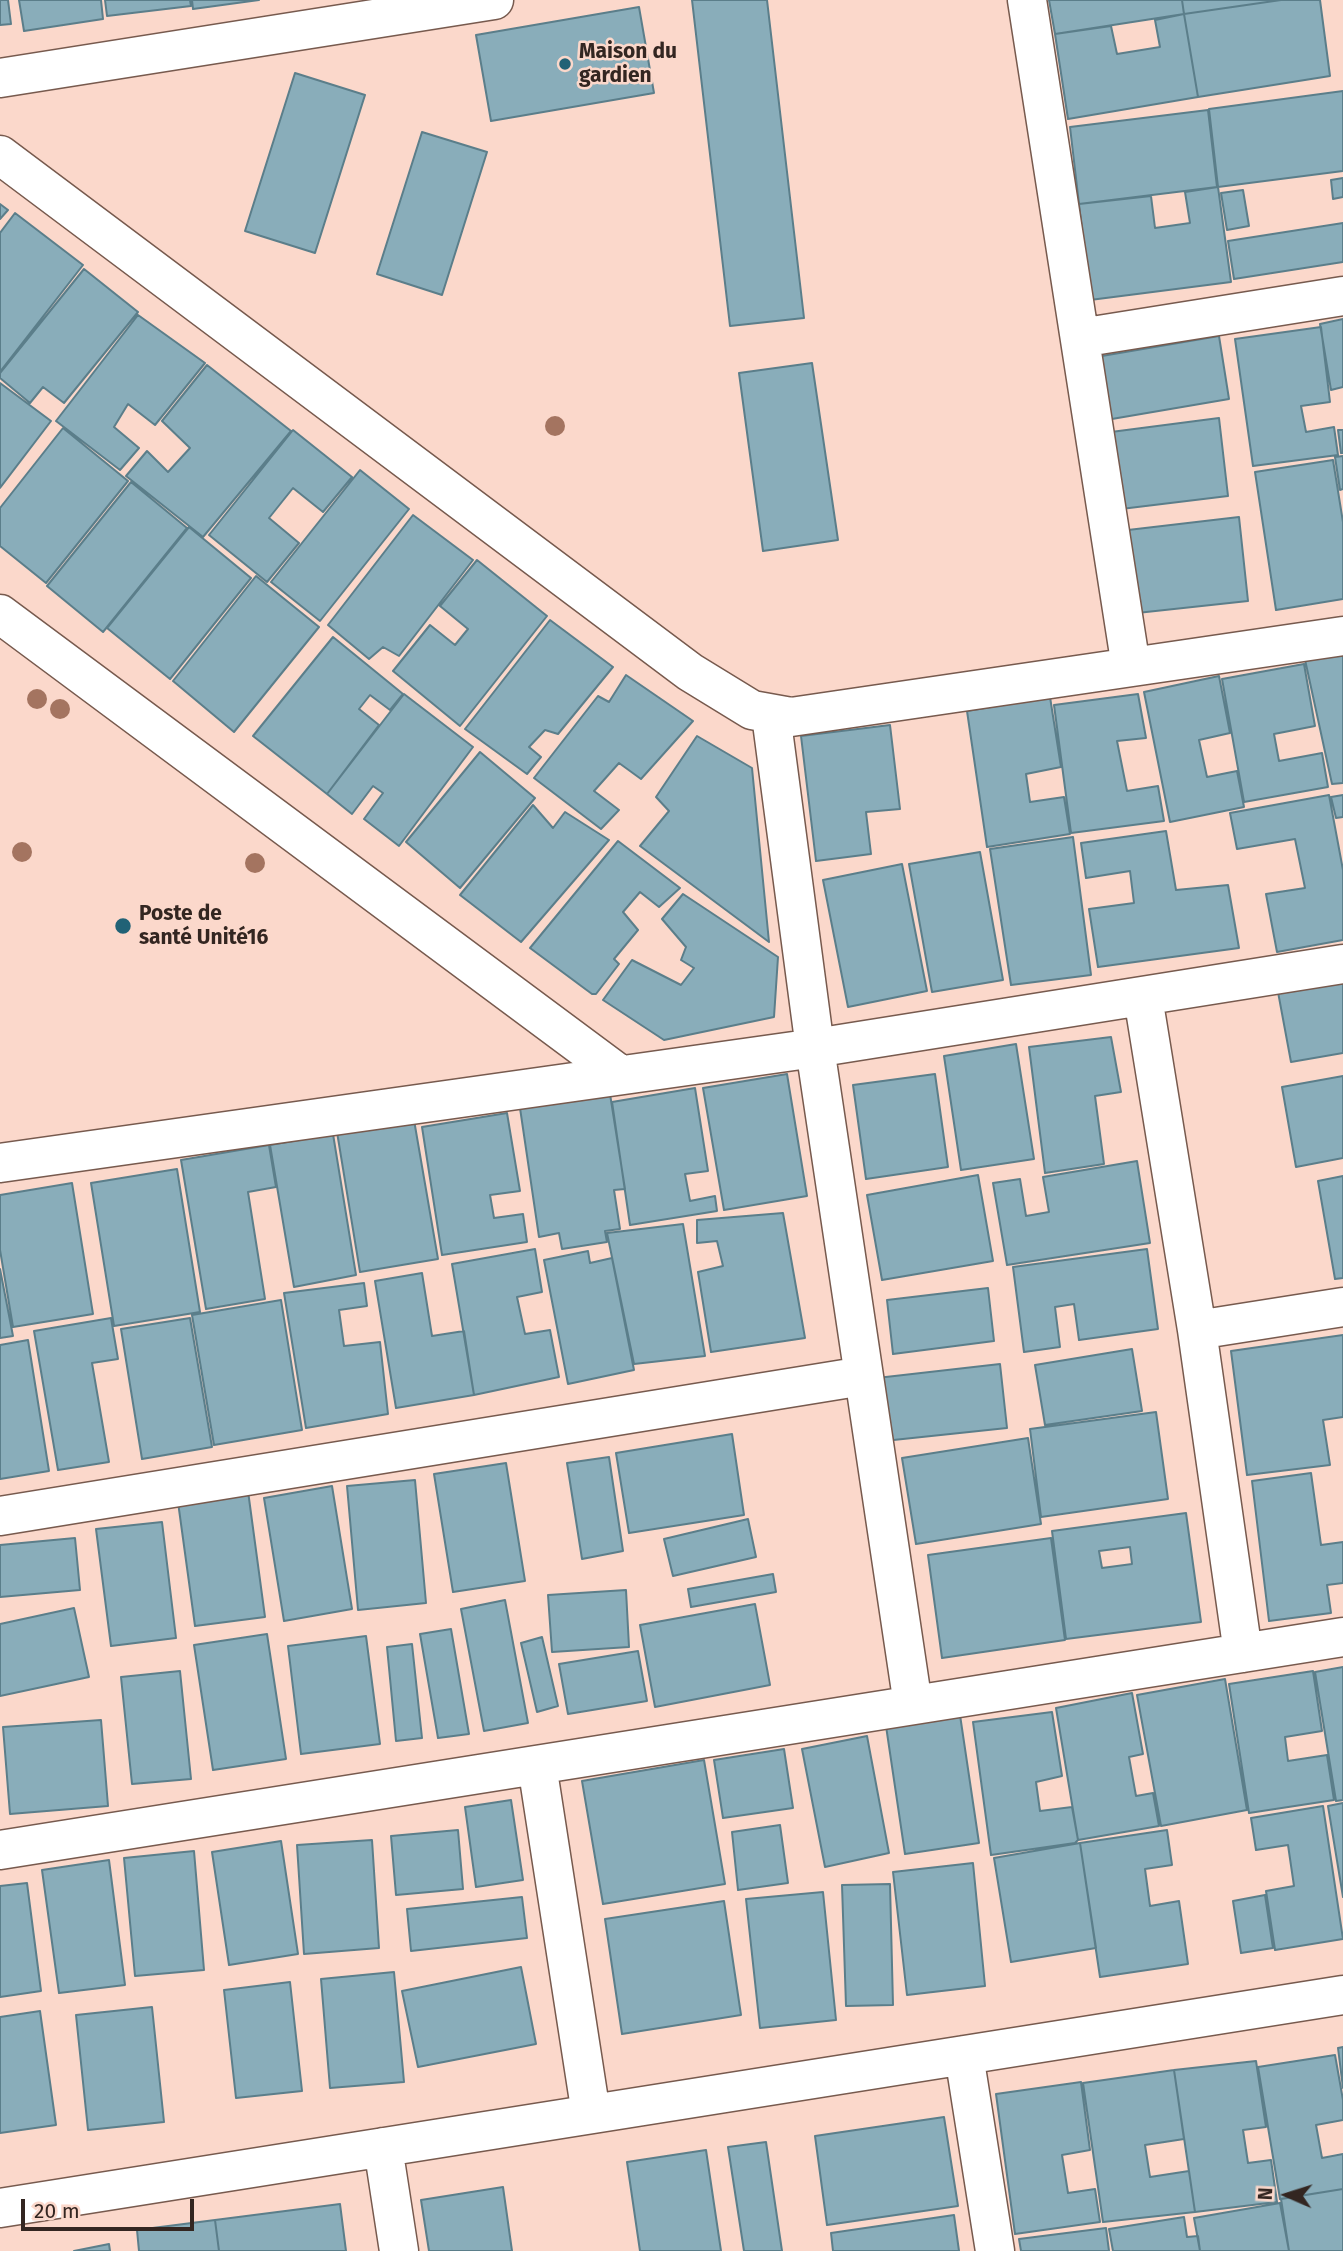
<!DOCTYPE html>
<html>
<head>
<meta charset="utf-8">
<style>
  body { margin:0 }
  #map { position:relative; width:1343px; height:2251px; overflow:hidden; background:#fbd8cb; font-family:"Fira Sans",sans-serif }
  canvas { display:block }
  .north { position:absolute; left:1252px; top:2160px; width:70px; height:70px; -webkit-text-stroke:5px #fbd8cb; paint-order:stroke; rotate:273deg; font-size:19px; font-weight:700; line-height:28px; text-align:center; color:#332621 }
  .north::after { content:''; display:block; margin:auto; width:24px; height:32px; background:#332621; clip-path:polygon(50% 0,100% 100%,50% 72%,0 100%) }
  .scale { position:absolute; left:21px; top:2199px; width:173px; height:32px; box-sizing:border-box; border:4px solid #332621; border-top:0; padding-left:9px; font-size:21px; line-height:24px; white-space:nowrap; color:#332621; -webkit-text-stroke:5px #fbd8cb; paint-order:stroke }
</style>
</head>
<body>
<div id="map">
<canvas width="1343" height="2251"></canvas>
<div class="north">N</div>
<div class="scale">20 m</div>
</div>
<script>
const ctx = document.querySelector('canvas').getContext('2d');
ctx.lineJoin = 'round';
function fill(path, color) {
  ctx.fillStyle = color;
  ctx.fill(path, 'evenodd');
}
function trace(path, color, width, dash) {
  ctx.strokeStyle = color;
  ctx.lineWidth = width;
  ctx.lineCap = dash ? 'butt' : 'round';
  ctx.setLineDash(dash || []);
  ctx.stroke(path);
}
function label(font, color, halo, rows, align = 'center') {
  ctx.font = font + ' "Fira Sans",sans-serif';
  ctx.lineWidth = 5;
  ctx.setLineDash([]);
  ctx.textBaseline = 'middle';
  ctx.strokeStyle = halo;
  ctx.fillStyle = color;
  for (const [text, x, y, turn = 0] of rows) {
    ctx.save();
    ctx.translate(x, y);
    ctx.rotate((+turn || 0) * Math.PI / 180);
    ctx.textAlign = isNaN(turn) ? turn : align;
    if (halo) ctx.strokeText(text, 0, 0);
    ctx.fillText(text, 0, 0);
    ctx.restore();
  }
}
const building = new Path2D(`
  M 0,0 L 8,0 L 11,24 L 0,25 Z
  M 19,0 L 101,0 L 103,19 L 24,31 Z
  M 105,0 L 190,0 L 191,6 L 107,16 Z
  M 192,0 L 259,0 L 193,9 Z
  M 692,0 L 767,0 L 804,318 L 730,326 Z
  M 1049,0 L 1182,0 L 1184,14 L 1055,34 Z
  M 1182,0 L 1281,0 L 1184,14 Z
  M 1281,0 L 1320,0 L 1330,76 L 1198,97 L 1184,14 Z
  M 639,7 L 654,93 L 491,121 L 476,35 Z
  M 1184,14 L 1198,97 L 1068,119 L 1055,34 L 1111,26 L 1117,54 L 1160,47 L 1155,20 Z
  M 295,73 L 365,95 L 315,253 L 245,231 Z
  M 1343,91 L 1343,171 L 1218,187 L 1209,109 Z
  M 1208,110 L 1217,187 L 1079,204 L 1070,127 Z
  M 422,132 L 487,152 L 442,295 L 377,274 Z
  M 1343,178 L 1343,197 L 1333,199 L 1331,180 Z
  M 1218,187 L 1231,282 L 1090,300 L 1079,204 L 1151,196 L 1155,228 L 1190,223 L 1185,192 Z
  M 1243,190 L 1249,226 L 1227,230 L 1221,193 Z
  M 0,204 L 8,210 L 0,219 Z
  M 15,213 L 83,265 L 0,372 L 0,233 Z
  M 1343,223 L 1343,262 L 1234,279 L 1228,241 Z
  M 84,269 L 138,312 L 64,403 L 43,387 L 30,403 L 0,378 L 0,373 Z
  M 138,315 L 205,363 L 155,425 L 128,404 L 114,427 L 139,448 L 120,470 L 56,421 Z
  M 1343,319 L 1343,387 L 1331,390 L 1320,324 Z
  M 1321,327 L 1330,402 L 1301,406 L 1306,432 L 1334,427 L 1338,455 L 1253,466 L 1235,339 Z
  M 1219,336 L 1229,399 L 1106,420 L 1096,357 Z
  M 812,363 L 838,540 L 763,551 L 739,373 Z
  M 207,365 L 291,431 L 203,537 L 126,476 L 147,451 L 168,472 L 190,448 L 162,421 Z
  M 0,383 L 51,421 L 0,488 Z
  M 1219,418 L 1228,496 L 1121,509 L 1111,432 Z
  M 63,428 L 128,481 L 46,583 L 0,546 L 0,508 Z
  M 293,430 L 352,477 L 323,512 L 293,488 L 269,518 L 299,543 L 267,582 L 209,535 Z
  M 1338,430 L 1343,430 L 1343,453 L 1341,453 Z
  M 1343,456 L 1343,489 L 1340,490 L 1335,457 Z
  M 1333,460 L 1343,522 L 1343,599 L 1276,610 L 1255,472 Z
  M 360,470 L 409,509 L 320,621 L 271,582 Z
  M 131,482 L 187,528 L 103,632 L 47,586 Z
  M 413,515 L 473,560 L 399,656 L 383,647 L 369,659 L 328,625 Z
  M 1239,517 L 1248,601 L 1137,613 L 1128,530 Z
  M 189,527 L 251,578 L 170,679 L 107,628 Z
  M 477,560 L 547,616 L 460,726 L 393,671 L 430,625 L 455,645 L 468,629 L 440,606 Z
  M 256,576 L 319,627 L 234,732 L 173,681 Z
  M 550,620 L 613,667 L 558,734 L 545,730 L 529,747 L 541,757 L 527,774 L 465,729 Z
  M 333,637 L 403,694 L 390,710 L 370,695 L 359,709 L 379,725 L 327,794 L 253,736 Z
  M 1343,646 L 1343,783 L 1332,784 L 1304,655 Z
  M 1304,664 L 1315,726 L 1274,734 L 1279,761 L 1322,753 L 1328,787 L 1244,802 L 1222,679 Z
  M 626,675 L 693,721 L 641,779 L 619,763 L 594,791 L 619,810 L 601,829 L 534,778 L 598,696 L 609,702 Z
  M 1219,676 L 1230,733 L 1199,740 L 1207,777 L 1237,771 L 1244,807 L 1170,822 L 1144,692 Z
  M 404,694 L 473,747 L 399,846 L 364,819 L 383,793 L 373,786 L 352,814 L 327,794 Z
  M 1138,694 L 1146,738 L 1117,741 L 1127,791 L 1158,786 L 1164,821 L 1071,833 L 1054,705 Z
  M 1050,697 L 1061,767 L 1026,774 L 1030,802 L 1064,797 L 1070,834 L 987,847 L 967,711 Z
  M 890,725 L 900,809 L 866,812 L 871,854 L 816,861 L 801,736 Z
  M 697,736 L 752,768 L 769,942 L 640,846 L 669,811 L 656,797 Z
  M 480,752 L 535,798 L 460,888 L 406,842 Z
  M 1329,795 L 1343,870 L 1343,940 L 1277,952 L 1266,894 L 1305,888 L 1295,839 L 1237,849 L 1230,813 Z
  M 1343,795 L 1343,817 L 1336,818 L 1331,797 Z
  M 533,805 L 553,828 L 565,812 L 609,840 L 521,942 L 460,895 Z
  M 1166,831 L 1176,890 L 1228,885 L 1239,948 L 1098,967 L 1089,909 L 1134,903 L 1130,871 L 1086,878 L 1081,843 Z
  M 1073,837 L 1091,975 L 1011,985 L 990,849 Z
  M 618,841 L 680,888 L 659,907 L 640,892 L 623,912 L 638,930 L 614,959 L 619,964 L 596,994 L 592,994 L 530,948 Z
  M 980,852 L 1003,980 L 932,992 L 909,864 Z
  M 902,864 L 927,991 L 848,1007 L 823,880 Z
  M 683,894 L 778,957 L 774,1017 L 664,1040 L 603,1000 L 632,960 L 681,985 L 694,968 L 681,960 L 686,947 L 662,919 Z
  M 1343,983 L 1343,1053 L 1291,1062 L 1278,992 Z
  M 1111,1037 L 1121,1092 L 1095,1096 L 1104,1164 L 1045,1173 L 1029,1047 Z
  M 1016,1044 L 1034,1159 L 961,1170 L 944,1056 Z
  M 787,1074 L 807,1196 L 724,1210 L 703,1088 Z
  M 935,1074 L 948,1167 L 866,1179 L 853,1085 Z
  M 1343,1076 L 1343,1158 L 1296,1167 L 1282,1087 Z
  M 695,1088 L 708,1171 L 685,1174 L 690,1201 L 715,1196 L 717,1211 L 630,1225 L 612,1102 Z
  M 610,1094 L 625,1189 L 614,1190 L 620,1229 L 605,1231 L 607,1242 L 562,1249 L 559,1233 L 539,1237 L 520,1108 Z
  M 507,1113 L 520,1191 L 490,1195 L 494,1218 L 523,1214 L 527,1242 L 442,1255 L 422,1127 Z
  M 414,1120 L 438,1259 L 360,1272 L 337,1132 Z
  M 333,1134 L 356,1275 L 294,1287 L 270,1145 Z
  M 269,1145 L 276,1187 L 248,1192 L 265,1299 L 206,1309 L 181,1160 Z
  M 1137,1161 L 1150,1243 L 1007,1265 L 993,1183 L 1020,1179 L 1026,1216 L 1049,1212 L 1043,1177 Z
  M 177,1169 L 200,1312 L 114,1326 L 91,1183 Z
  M 978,1175 L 993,1261 L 882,1280 L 867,1195 Z
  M 1343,1176 L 1343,1278 L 1335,1279 L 1318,1181 Z
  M 72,1183 L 93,1314 L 13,1327 L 0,1250 L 0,1195 Z
  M 783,1213 L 805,1338 L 711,1352 L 698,1272 L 723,1266 L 717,1241 L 697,1243 L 697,1220 Z
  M 683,1224 L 705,1356 L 634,1364 L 607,1233 Z
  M 535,1249 L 542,1292 L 517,1297 L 525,1334 L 550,1330 L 559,1377 L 474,1395 L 452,1264 Z
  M 1147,1249 L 1158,1329 L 1079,1340 L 1074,1304 L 1055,1307 L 1060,1347 L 1024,1352 L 1013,1267 Z
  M 588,1251 L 590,1263 L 612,1258 L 634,1370 L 568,1384 L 544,1260 Z
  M 0,1269 L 13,1336 L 0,1338 Z
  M 422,1273 L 432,1336 L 464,1331 L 474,1395 L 396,1408 L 375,1281 Z
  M 364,1283 L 367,1306 L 339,1310 L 344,1346 L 380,1342 L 388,1414 L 306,1428 L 284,1293 Z
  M 988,1288 L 994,1341 L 893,1354 L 887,1300 Z
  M 281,1300 L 302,1430 L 214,1445 L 192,1315 Z
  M 111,1318 L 118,1359 L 92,1363 L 109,1462 L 58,1470 L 34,1331 Z
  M 190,1318 L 212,1447 L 142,1459 L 121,1329 Z
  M 1343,1335 L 1343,1417 L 1323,1420 L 1330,1465 L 1247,1475 L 1231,1351 Z
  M 28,1340 L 49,1471 L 0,1479 L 0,1345 Z
  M 1132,1349 L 1142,1411 L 1045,1425 L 1035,1365 Z
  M 1000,1364 L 1007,1428 L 884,1441 L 877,1378 Z
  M 1156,1412 L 1168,1499 L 1041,1517 L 1030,1429 Z
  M 732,1434 L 744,1515 L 629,1533 L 616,1453 Z
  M 1028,1438 L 1041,1524 L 916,1544 L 902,1458 Z
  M 609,1457 L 623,1551 L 582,1559 L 567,1463 Z
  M 506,1463 L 525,1581 L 453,1592 L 434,1474 Z
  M 1311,1473 L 1321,1545 L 1343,1542 L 1343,1583 L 1327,1585 L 1331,1613 L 1269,1621 L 1252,1481 Z
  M 415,1480 L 426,1603 L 358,1610 L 347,1486 Z
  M 332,1486 L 352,1609 L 284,1621 L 264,1498 Z
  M 248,1491 L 265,1617 L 195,1626 L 178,1502 Z
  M 1186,1513 L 1201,1622 L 1066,1639 L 1052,1531 ZM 1130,1547 L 1132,1564 L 1102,1568 L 1099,1551 Z
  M 748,1519 L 756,1557 L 673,1576 L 664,1539 Z
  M 162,1522 L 176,1638 L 111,1646 L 96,1529 Z
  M 75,1538 L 80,1590 L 0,1597 L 0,1545 Z
  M 1051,1538 L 1065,1640 L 942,1658 L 928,1555 Z
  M 773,1574 L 776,1592 L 691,1607 L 688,1589 Z
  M 626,1590 L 629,1647 L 552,1652 L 548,1595 Z
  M 505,1600 L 528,1723 L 484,1731 L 461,1609 Z
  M 755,1604 L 770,1685 L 655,1707 L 640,1625 Z
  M 74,1608 L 89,1677 L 0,1696 L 0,1624 Z
  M 451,1629 L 469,1734 L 438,1738 L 420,1634 Z
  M 267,1634 L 286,1759 L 213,1770 L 194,1645 Z
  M 366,1636 L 380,1744 L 301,1754 L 288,1646 Z
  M 542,1637 L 558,1706 L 537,1712 L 521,1643 Z
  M 412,1644 L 422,1738 L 396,1741 L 387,1647 Z
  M 638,1651 L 647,1701 L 568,1714 L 559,1664 Z
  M 1343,1667 L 1343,1800 L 1336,1801 L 1315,1672 Z
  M 180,1671 L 191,1779 L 132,1784 L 121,1677 Z
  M 1313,1671 L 1322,1731 L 1285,1737 L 1288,1761 L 1327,1755 L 1334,1800 L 1249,1813 L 1229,1684 Z
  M 1225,1679 L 1247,1810 L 1161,1826 L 1137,1695 Z
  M 1132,1693 L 1143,1754 L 1129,1757 L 1136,1796 L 1153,1793 L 1159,1826 L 1078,1840 L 1056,1708 Z
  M 1052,1712 L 1062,1776 L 1036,1782 L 1040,1811 L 1072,1807 L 1078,1840 L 1075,1843 L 991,1855 L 973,1722 Z
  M 960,1715 L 979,1843 L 905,1854 L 886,1726 Z
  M 101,1720 L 108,1806 L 10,1814 L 3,1727 Z
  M 867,1736 L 889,1853 L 825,1867 L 802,1749 Z
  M 784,1749 L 793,1808 L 723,1818 L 714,1760 Z
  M 704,1760 L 725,1884 L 603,1904 L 582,1781 Z
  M 511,1800 L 523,1880 L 476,1887 L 465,1807 Z
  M 1343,1803 L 1343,1897 L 1328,1806 Z
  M 1323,1806 L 1343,1939 L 1275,1950 L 1266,1891 L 1294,1886 L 1288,1845 L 1256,1850 L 1251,1818 Z
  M 780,1825 L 788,1883 L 738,1890 L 732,1832 Z
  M 458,1830 L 463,1889 L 396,1895 L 391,1836 Z
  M 1167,1830 L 1172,1865 L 1145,1869 L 1150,1906 L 1179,1901 L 1188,1964 L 1100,1977 L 1080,1843 Z
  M 372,1840 L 379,1948 L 304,1954 L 297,1845 Z
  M 281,1841 L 298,1954 L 229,1965 L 212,1852 Z
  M 1080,1843 L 1096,1948 L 1011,1962 L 994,1858 Z
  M 194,1851 L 204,1970 L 135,1976 L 124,1858 Z
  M 109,1860 L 125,1985 L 59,1993 L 42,1870 Z
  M 973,1863 L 985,1986 L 907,1995 L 893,1872 Z
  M 27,1883 L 41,1991 L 0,1997 L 0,1886 Z
  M 890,1884 L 893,2005 L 846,2006 L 842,1885 Z
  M 823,1892 L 836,2020 L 760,2028 L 746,1899 Z
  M 1265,1895 L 1273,1948 L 1241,1953 L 1233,1901 Z
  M 522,1897 L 527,1938 L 411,1951 L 407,1909 Z
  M 724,1901 L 741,2015 L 622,2034 L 605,1919 Z
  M 521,1967 L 536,2044 L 418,2067 L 402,1991 Z
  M 394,1972 L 404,2082 L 330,2088 L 321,1979 Z
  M 290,1982 L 302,2091 L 236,2098 L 224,1990 Z
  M 152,2007 L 164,2122 L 88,2130 L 76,2015 Z
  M 40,2011 L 56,2125 L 0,2133 L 0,2017 Z
  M 1343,2047 L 1343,2088 L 1338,2048 Z
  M 1335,2055 L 1343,2100 L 1343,2120 L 1316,2125 L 1322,2158 L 1343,2154 L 1343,2189 L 1280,2199 L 1258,2067 Z
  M 1256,2061 L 1266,2127 L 1243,2130 L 1248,2163 L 1271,2160 L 1277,2202 L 1195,2212 L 1174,2070 Z
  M 1174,2070 L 1184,2139 L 1145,2145 L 1150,2177 L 1189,2171 L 1195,2212 L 1103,2222 L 1083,2083 Z
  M 1081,2082 L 1090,2150 L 1062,2155 L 1068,2193 L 1095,2189 L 1100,2222 L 1015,2234 L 996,2094 Z
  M 944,2117 L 958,2206 L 827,2225 L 815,2136 Z
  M 766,2142 L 782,2251 L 744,2251 L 728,2147 Z
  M 706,2150 L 721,2251 L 640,2251 L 627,2162 Z
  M 503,2187 L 512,2251 L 429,2251 L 421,2200 Z
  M 1343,2189 L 1343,2251 L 1289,2251 L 1281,2199 Z
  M 1280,2203 L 1289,2251 L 1200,2251 L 1194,2218 Z
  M 340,2204 L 346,2251 L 219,2251 L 215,2220 Z
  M 954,2215 L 959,2251 L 833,2251 L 831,2233 Z
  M 1184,2217 L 1187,2237 L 1198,2236 L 1200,2251 L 1113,2251 L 1109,2229 Z
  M 215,2220 L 219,2251 L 139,2251 L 137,2230 Z
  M 1106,2228 L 1109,2251 L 1021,2251 L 1019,2239 Z
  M 109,2244 L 110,2251 L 74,2251 Z`);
const street = new Path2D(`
  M 1027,0 L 1131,667
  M 0,78 L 494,0
  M 0,155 L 690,672 L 752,710 L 791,717 L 1343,636
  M 1080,338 L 1343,296
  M 0,614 L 619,1074
  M 771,715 L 815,1048 L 913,1705
  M 1143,997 L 1197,1330 L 1243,1653
  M 0,1163 L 815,1048 L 1343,964
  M 1197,1330 L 1343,1307
  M 0,1516 L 863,1376
  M 537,1765 L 591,2114
  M 0,1850 L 1343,1637
  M 964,2055 L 995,2251
  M 383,2147 L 399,2251
  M 0,2208 L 1343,1995`);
const trees = [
  [555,426],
  [37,699],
  [60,709],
  [22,852],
  [255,863]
];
const markers = [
  [565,64,7,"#216276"],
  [123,926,9,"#216276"]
];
const poiNames = [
  ["Maison du",579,52],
  ["gardien",579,76],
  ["Poste de",139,914],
  ["santé Unité16",139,938]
];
fill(building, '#89adba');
trace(building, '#5b7e8a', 2);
trace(street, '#775a4e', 41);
trace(street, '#fff', 38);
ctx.fillStyle = '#a47460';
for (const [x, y] of trees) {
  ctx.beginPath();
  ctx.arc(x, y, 10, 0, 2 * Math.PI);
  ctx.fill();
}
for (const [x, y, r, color] of markers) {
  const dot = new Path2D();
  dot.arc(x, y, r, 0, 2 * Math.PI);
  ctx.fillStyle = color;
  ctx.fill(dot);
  trace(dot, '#fbd8cb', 2.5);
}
label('bold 21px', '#332621', '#fbd8cb', poiNames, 'left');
</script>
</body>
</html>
